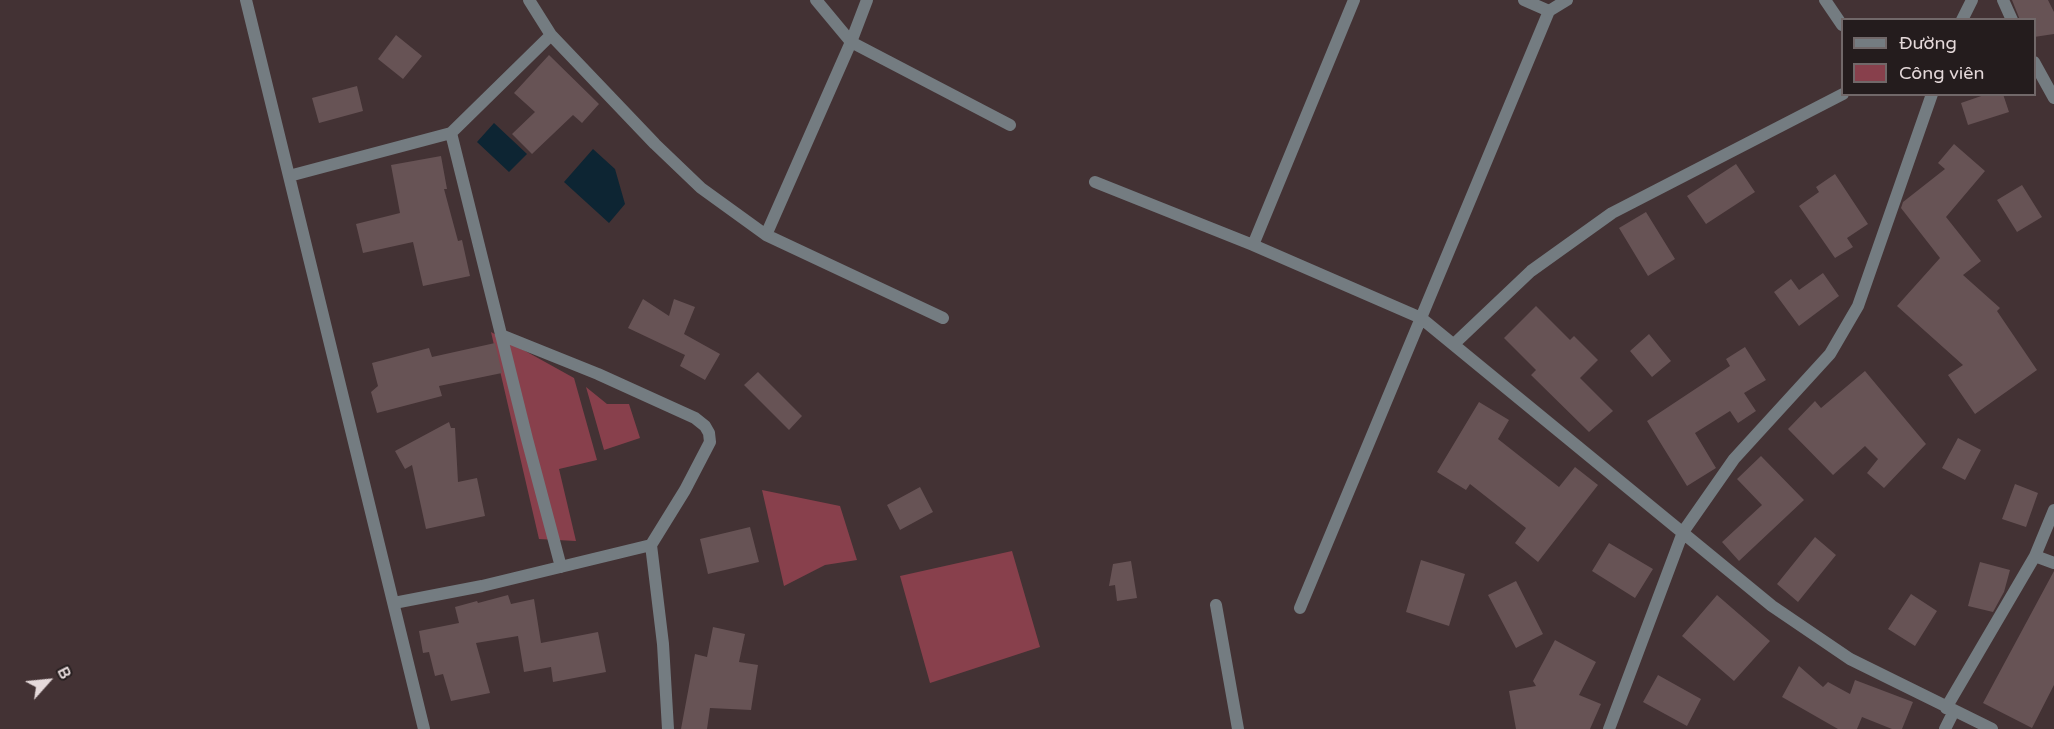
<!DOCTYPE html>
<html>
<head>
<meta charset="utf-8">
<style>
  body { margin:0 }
  #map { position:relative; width:2054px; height:729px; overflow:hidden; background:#433234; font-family:"Varela Round",sans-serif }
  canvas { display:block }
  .legend { position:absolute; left:1841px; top:18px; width:195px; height:78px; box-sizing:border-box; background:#241c1d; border:2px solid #716869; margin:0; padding:8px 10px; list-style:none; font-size:18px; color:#e5d9da }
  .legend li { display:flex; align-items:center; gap:12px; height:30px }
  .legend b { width:30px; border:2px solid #716869 }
  .north { position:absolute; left:18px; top:651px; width:60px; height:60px; -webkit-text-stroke:4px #241c1d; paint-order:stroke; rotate:63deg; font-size:16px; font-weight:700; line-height:24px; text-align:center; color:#e5d9da }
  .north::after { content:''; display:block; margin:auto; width:21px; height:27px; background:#e5d9da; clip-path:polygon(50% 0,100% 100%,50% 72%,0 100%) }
</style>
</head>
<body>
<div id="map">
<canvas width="2054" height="729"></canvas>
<ul class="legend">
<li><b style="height:8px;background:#747c81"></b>Đường</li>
<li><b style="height:16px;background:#88404c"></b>Công viên</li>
</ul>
<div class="north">B</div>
</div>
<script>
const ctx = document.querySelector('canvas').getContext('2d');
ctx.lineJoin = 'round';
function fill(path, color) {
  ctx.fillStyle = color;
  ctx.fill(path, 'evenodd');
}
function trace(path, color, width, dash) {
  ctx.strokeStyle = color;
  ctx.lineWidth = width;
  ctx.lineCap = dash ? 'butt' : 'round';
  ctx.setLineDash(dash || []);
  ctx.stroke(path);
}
const green = new Path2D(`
  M 491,332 L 574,378 L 597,460 L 559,469 L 576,541 L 539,539 Z
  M 586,387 L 607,404 L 629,404 L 640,438 L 604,450 Z
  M 762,490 L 840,506 L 857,560 L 825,565 L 784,586 Z
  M 1012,551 L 1040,647 L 930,683 L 900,576 Z`);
const water = new Path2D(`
  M 494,123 L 527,154 L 509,172 L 477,142 Z
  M 593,149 L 615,169 L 625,204 L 609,223 L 564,182 Z`);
const building = new Path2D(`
  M 2012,0 L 2048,0 L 2054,12 L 2054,34 L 2034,37 L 2034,20 L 2020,20 Z
  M 396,35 L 422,56 L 403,79 L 378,59 Z
  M 549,55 L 599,104 L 582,123 L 573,115 L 532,154 L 512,134 L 535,112 L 514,93 Z
  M 357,86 L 363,111 L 319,123 L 312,98 Z
  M 1987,94 L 2003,94 L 2009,112 L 1968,125 L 1961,103 Z
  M 1954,144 L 1985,171 L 1946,217 L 1981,261 L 1963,275 L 2000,308 L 1997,311 L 2037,370 L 1975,414 L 1948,375 L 1963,365 L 1897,306 L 1940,258 L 1901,208 L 1903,202 L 1945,169 L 1938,163 Z
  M 441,156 L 447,189 L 444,189 L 458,241 L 462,240 L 470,276 L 423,286 L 413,242 L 363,253 L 356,224 L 400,213 L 391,165 Z
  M 1736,164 L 1755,192 L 1706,224 L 1687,196 Z
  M 1835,174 L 1868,224 L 1847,238 L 1853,247 L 1835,258 L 1799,206 L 1819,192 L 1816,187 Z
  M 2022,185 L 2042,217 L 2017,232 L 1997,200 Z
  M 1646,212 L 1675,259 L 1648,276 L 1619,228 Z
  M 1823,273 L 1839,296 L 1799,326 L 1774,292 L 1791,279 L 1799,290 Z
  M 643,299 L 669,316 L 674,299 L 695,307 L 684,334 L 720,354 L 705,380 L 680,366 L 685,355 L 628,328 Z
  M 1536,306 L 1570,340 L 1574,336 L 1598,360 L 1580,378 L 1613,411 L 1589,432 L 1531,375 L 1536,370 L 1504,338 Z
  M 1649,334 L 1671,361 L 1652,377 L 1630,351 Z
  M 495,343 L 502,373 L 439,386 L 442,396 L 377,413 L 371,392 L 378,386 L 372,363 L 429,348 L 432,357 Z
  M 1745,347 L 1766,380 L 1744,393 L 1756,411 L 1738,423 L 1730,411 L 1695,433 L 1716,468 L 1687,486 L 1647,421 L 1730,366 L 1726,359 Z
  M 1865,371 L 1926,444 L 1884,488 L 1867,473 L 1878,459 L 1865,446 L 1833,475 L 1788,429 L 1815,401 L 1821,408 Z
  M 758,372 L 802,416 L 789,430 L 744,385 Z
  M 1479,402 L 1509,420 L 1498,439 L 1559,487 L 1575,467 L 1598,485 L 1538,562 L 1515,543 L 1526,528 L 1470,484 L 1466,490 L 1437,472 Z
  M 449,422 L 451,428 L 455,428 L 458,482 L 477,478 L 485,516 L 426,529 L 412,465 L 405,469 L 395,451 Z
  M 1958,438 L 1981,450 L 1965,480 L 1942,468 Z
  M 1761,456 L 1804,500 L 1739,561 L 1722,542 L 1762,505 L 1737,479 Z
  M 2015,484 L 2038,493 L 2026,527 L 2002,519 Z
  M 920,487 L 933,512 L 900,530 L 887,505 Z
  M 750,527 L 759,562 L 708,574 L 700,539 Z
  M 1815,537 L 1836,555 L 1798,602 L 1777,584 Z
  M 1609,543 L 1653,569 L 1635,598 L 1592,571 Z
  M 1421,560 L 1465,574 L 1449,626 L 1406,612 Z
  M 1131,561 L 1137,598 L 1117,601 L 1115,585 L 1109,586 L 1113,564 Z
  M 1980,562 L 2010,570 L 2004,592 L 1993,612 L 1968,606 Z
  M 2054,571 L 2054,685 L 2032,728 L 1983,703 Z
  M 1516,581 L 1543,634 L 1516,648 L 1488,595 Z
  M 1911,594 L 1937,611 L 1915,646 L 1888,629 Z
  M 508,595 L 511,604 L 534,599 L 541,643 L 598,632 L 606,672 L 553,682 L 551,667 L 524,672 L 518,636 L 476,643 L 490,693 L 451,701 L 443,674 L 435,676 L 429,652 L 423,653 L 419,631 L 459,623 L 455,607 L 477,601 L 478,603 Z
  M 1717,595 L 1770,641 L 1734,681 L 1682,636 Z
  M 713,627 L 745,634 L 739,662 L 758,665 L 751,710 L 710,708 L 707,729 L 681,729 L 695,654 L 707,657 Z
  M 1555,640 L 1596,662 L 1579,695 L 1601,704 L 1590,729 L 1516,729 L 1509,691 L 1536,686 L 1533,681 Z
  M 1799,666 L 1823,687 L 1828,682 L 1850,694 L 1855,680 L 1913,702 L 1902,729 L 1892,729 L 1862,717 L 1857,729 L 1838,729 L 1782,697 Z
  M 1658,675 L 1701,699 L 1687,726 L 1643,702 Z`);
const minor = new Path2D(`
  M 246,0 L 424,729
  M 529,0 L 551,35
  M 816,0 L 851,42 L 1010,125
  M 1825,0 L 1842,25
  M 2003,0 L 2012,20
  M 1549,11 L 1567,0
  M 1962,20 L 1972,0
  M 2034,62 L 2054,98
  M 451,133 L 527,439 L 561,567
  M 289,176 L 451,133 L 551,35 L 655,144 L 701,188 L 766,235 L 943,318
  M 1095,182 L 1253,245 L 1421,318 L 1772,606 L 1850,659 L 1992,729
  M 766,235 L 851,42 L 867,0
  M 1253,245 L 1354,0
  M 501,335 L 598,374 L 695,418 L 705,426 L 709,433 L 710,442 L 685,490 L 651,545 L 663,644 L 668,729
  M 1454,344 L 1531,271 L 1612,213 L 1843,94
  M 2035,556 L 2054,563
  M 394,603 L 482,586 L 651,545
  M 1216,605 L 1238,729
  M 1300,608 L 1549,11 L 1524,0
  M 1946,708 L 2035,556 L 2054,510
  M 1609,729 L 1683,532 L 1734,459 L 1830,354 L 1858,306 L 1932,94
  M 1945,729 L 1954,711`);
fill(green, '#88404c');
fill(water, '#0d2533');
fill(building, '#675355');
trace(minor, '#747c81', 12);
</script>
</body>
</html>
